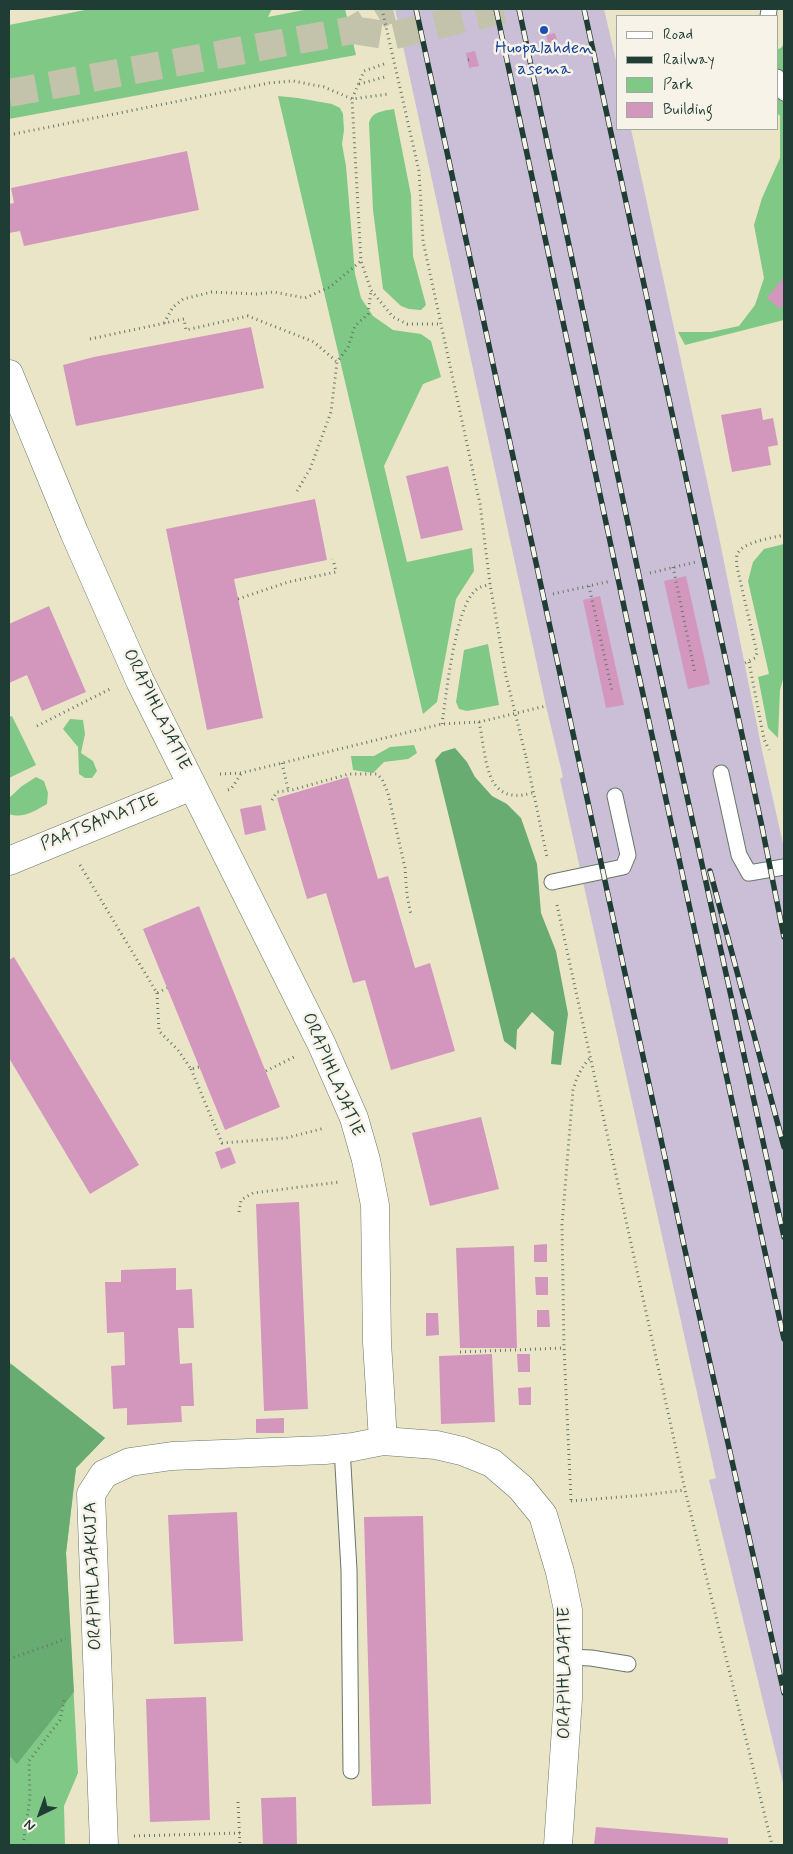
<!DOCTYPE html>
<html>
<head>
<meta charset="utf-8">
<style>
  body { margin:0 }
  #map { position:relative; width:793px; height:1854px; overflow:hidden; background:#ebe5c7; font-family:Mynerve,sans-serif }
  canvas { display:block }
  .frame { position:absolute; inset:0; border:10px solid #1f3d34; pointer-events:none }
  .legend { position:absolute; left:616px; top:15px; width:162px; height:115px; box-sizing:border-box; background:#f7f3e8; border:1px solid #a1aaa0; margin:0; padding:6px 9px; list-style:none; font-size:15px; color:#1f3d34 }
  .legend li { display:flex; align-items:center; gap:10px; height:25px }
  .legend b { width:25px; border:1px solid #a1aaa0 }
  .north { position:absolute; left:15px; top:1789px; width:50px; height:50px; -webkit-text-stroke:4px #f7f3e8; paint-order:stroke; rotate:222deg; font-size:14px; font-weight:700; line-height:20px; text-align:center; color:#1f3d34 }
  .north::after { content:''; display:block; margin:auto; width:18px; height:22px; background:#1f3d34; clip-path:polygon(50% 0,100% 100%,50% 72%,0 100%) }
</style>
</head>
<body>
<div id="map">
<canvas width="793" height="1854"></canvas>
<div class="frame"></div>
<ul class="legend">
<li><b style="height:6px;background:#fff"></b>Road</li>
<li><b style="height:6px;background:#1f3d34"></b>Railway</li>
<li><b style="height:14px;background:#80c885"></b>Park</li>
<li><b style="height:14px;background:#d397be"></b>Building</li>
</ul>
<div class="north">N</div>
</div>
<script>
const ctx = document.querySelector('canvas').getContext('2d');
ctx.lineJoin = 'round';
function fill(path, color) {
  ctx.fillStyle = color;
  ctx.fill(path, 'evenodd');
}
function trace(path, color, width, dash) {
  ctx.strokeStyle = color;
  ctx.lineWidth = width;
  ctx.lineCap = dash ? 'butt' : 'round';
  ctx.setLineDash(dash || []);
  ctx.stroke(path);
}
function label(font, color, halo, rows, align = 'center') {
  ctx.font = font + ' Mynerve,sans-serif';
  ctx.lineWidth = 5;
  ctx.setLineDash([]);
  ctx.textBaseline = 'middle';
  ctx.strokeStyle = halo;
  ctx.fillStyle = color;
  for (const [text, x, y, turn = 0] of rows) {
    ctx.save();
    ctx.translate(x, y);
    ctx.rotate((+turn || 0) * Math.PI / 180);
    ctx.textAlign = isNaN(turn) ? turn : align;
    if (halo) ctx.strokeText(text, 0, 0);
    ctx.fillText(text, 0, 0);
    ctx.restore();
  }
}
const industrial = new Path2D(`
  M 395,9 L 604,9 L 617,65 L 617,129 L 631,129 L 718,532 L 763,755 L 784,848 L 784,1787 L 709,1480 L 716,1478 L 560,779 L 563,777 L 546,706 Z`);
const green = new Path2D(`
  M 90,9 L 264,9 L 265,11 L 265,9 L 272,9 L 268,17 L 309,9 L 345,9 L 356,55 L 9,119 L 9,25 Z
  M 784,42 L 784,320 L 685,345 L 678,332 L 711,332 L 739,326 L 755,305 L 764,278 L 754,225 L 762,198 L 780,158 L 780,116 L 777,113 L 777,50 L 782,47 Z
  M 278,96 L 298,98 L 332,104 L 340,108 L 343,114 L 344,130 L 342,144 L 346,166 L 355,274 L 361,298 L 373,316 L 393,330 L 421,334 L 431,341 L 441,377 L 423,384 L 384,466 L 407,562 L 472,548 L 474,571 L 456,599 L 437,702 L 423,714 Z
  M 394,109 L 411,195 L 413,256 L 426,305 L 421,310 L 409,309 L 401,306 L 383,289 L 373,210 L 369,123 C 372,111 384,111 394,109 Z
  M 784,544 L 784,676 L 780,690 L 778,738 L 768,728 L 758,677 L 769,674 L 748,581 L 753,562 L 764,549 Z
  M 488,644 L 499,705 L 467,711 L 459,709 L 456,702 L 464,650 Z
  M 12,716 L 36,765 L 9,778 L 9,717 Z
  M 70,719 L 83,720 L 85,734 L 81,753 L 93,761 L 97,771 L 92,778 L 85,778 L 79,774 L 78,747 L 63,729 Z
  M 414,745 L 417,753 L 408,759 L 384,762 L 373,773 L 353,770 L 351,756 L 374,756 L 390,747 Z
  M 36,777 L 44,781 L 48,793 L 47,804 C 35,811 23,819 9,814 L 9,798 L 22,786 Z
  M 9,1362 L 105,1438 L 76,1468 L 66,1553 L 78,1773 L 64,1806 L 65,1845 L 9,1845 Z`);
const forest = new Path2D(`
  M 455,748 L 467,762 L 475,777 L 492,796 L 507,804 L 521,818 L 537,864 L 541,913 L 556,951 L 568,1014 L 561,1065 L 551,1064 L 554,1032 L 532,1012 L 517,1030 L 516,1050 L 504,1041 L 435,760 L 442,752 Z
  M 9,1365 L 12,1365 L 105,1438 L 76,1468 L 66,1553 L 74,1692 L 17,1764 L 9,1755 Z`);
const building = new Path2D(`
  M 555,33 L 559,48 L 549,50 L 546,35 Z
  M 475,51 L 479,66 L 469,68 L 466,53 Z
  M 187,151 L 199,210 L 24,246 L 20,231 L 9,233 L 9,204 L 14,203 L 11,188 Z
  M 784,277 L 784,304 L 780,309 L 767,298 Z
  M 251,327 L 264,388 L 76,426 L 63,365 L 94,357 Z
  M 761,408 L 763,420 L 773,418 L 776,434 L 778,445 L 768,447 L 771,465 L 732,472 L 721,415 Z
  M 448,466 L 463,530 L 421,539 L 406,476 Z
  M 315,499 L 327,560 L 234,579 L 263,718 L 207,730 L 166,529 Z
  M 686,576 L 710,684 L 688,689 L 664,581 Z
  M 600,596 L 624,705 L 606,708 L 583,600 Z
  M 49,606 L 86,692 L 42,711 L 27,675 L 9,683 L 9,624 Z
  M 348,777 L 378,879 L 388,876 L 415,968 L 430,963 L 455,1051 L 391,1070 L 365,980 L 353,983 L 326,893 L 307,899 L 277,798 Z
  M 261,805 L 266,830 L 245,835 L 240,809 Z
  M 199,906 L 280,1107 L 225,1130 L 143,929 Z
  M 14,957 L 139,1165 L 90,1194 L 9,1058 L 9,960 Z
  M 481,1117 L 499,1189 L 430,1206 L 412,1133 Z
  M 230,1147 L 236,1163 L 221,1169 L 215,1152 Z
  M 299,1202 L 308,1409 L 264,1411 L 256,1204 Z
  M 547,1244 L 547,1262 L 534,1262 L 534,1245 Z
  M 514,1246 L 517,1348 L 460,1348 L 456,1248 Z
  M 176,1268 L 176,1290 L 192,1289 L 194,1328 L 178,1328 L 180,1364 L 192,1363 L 194,1406 L 181,1406 L 182,1422 L 127,1425 L 127,1408 L 113,1409 L 111,1366 L 125,1365 L 124,1332 L 107,1333 L 105,1282 L 121,1282 L 121,1270 Z
  M 535,1277 L 548,1277 L 548,1295 L 536,1295 Z
  M 537,1310 L 549,1310 L 550,1327 L 537,1327 Z
  M 426,1313 L 438,1313 L 439,1335 L 426,1336 Z
  M 492,1354 L 495,1422 L 441,1424 L 439,1356 Z
  M 517,1354 L 530,1354 L 530,1372 L 518,1372 Z
  M 531,1387 L 531,1405 L 519,1405 L 518,1388 Z
  M 284,1418 L 284,1433 L 256,1433 L 256,1419 Z
  M 237,1512 L 243,1641 L 174,1644 L 168,1515 Z
  M 423,1516 L 431,1804 L 372,1806 L 364,1517 Z
  M 206,1697 L 210,1820 L 150,1822 L 146,1699 Z
  M 296,1797 L 297,1845 L 263,1845 L 261,1798 Z
  M 596,1827 L 728,1838 L 728,1845 L 594,1845 Z`);
const streetTunnel = new Path2D(`
  M 353,30 L 391,36 L 506,9
  M 9,93 L 353,30 L 385,11 L 393,9`);
const path = new Path2D(`
  M 382,9 L 419,171 L 423,241 L 480,504 L 490,584 L 506,676
  M 552,41 L 557,40
  M 468,60 L 472,59
  M 384,64 L 364,71 L 352,99 L 361,261 L 371,290 L 393,317 L 407,324 L 440,324
  M 359,84 L 385,77
  M 9,135 L 269,83 L 293,81 L 324,87 L 352,99 L 389,94
  M 164,323 L 173,307 L 183,299 L 212,292 L 256,294 L 274,292 L 305,298 L 330,287 L 361,261
  M 90,339 L 184,319 L 186,330 L 248,316 L 314,342 L 337,362
  M 297,491 L 310,469 L 331,412 L 337,362 L 348,347 L 355,326 L 368,314 L 371,291
  M 673,567 L 695,673
  M 650,573 L 696,562
  M 589,586 L 612,691
  M 553,594 L 611,581
  M 238,599 L 288,582 L 336,572 L 333,559
  M 749,662 L 764,739 L 769,750
  M 745,663 L 755,658 L 757,653 L 737,567 C 737,564 736,559 737,555 C 741,542 772,538 784,535
  M 479,722 C 487,756 483,807 532,793
  M 442,724 C 446,697 455,606 476,590 C 480,586 486,586 490,584
  M 37,726 L 110,689
  M 526,757 L 547,857
  M 282,763 L 288,789
  M 220,774 L 241,773 L 442,724 L 479,722 L 546,706
  M 228,790 L 231,789 L 241,774
  M 272,800 L 277,792 L 292,790 L 349,774 L 377,774 L 382,779 L 388,793 L 405,868 L 407,895 L 411,915
  M 80,865 L 157,993 L 167,988
  M 557,905 L 685,1490 L 772,1845
  M 157,993 L 159,1031 L 178,1050 L 191,1069 L 199,1067
  M 191,1069 L 222,1143 L 286,1138 L 325,1128
  M 266,1071 L 294,1057
  M 239,1212 L 241,1200 L 253,1193 L 340,1182
  M 460,1352 L 564,1348
  M 571,1500 L 564,1348 L 562,1225 L 573,1090 C 577,1076 582,1066 592,1056
  M 571,1501 L 645,1495 L 685,1490
  M 9,1659 L 66,1639
  M 238,1802 L 240,1845
  M 134,1836 L 240,1833
  M 23,1845 L 30,1798 L 29,1761 L 60,1720 L 65,1697`);
const lane = new Path2D(`
  M 768,16 L 769,10
  M 777,77 L 784,93
  M 721,773 L 739,855 L 749,873 L 784,867
  M 552,882 L 623,867 L 628,855 L 615,796
  M 342,1448 L 349,1570 L 351,1771
  M 568,1657 L 591,1658 L 628,1664`);
const street = new Path2D(`
  M 9,374 L 74,532 L 140,681 L 322,1045 L 354,1118 L 366,1160 L 375,1205 L 377,1342 L 383,1441 L 436,1445 L 462,1451 L 492,1463 L 521,1488 L 543,1515 L 560,1572 L 568,1610 L 568,1699 L 558,1845
  M 9,861 L 192,786
  M 104,1845 L 91,1494 L 104,1474 L 130,1462 L 172,1456 L 325,1450 L 353,1447 L 383,1441`);
const rail = new Path2D(`
  M 416,9 L 693,1287 L 784,1693
  M 496,9 L 632,644 L 784,1339
  M 519,9 L 652,637 L 784,1237
  M 584,9 L 761,822 L 784,937
  M 710,871 L 784,1147`);
const pathBridge = new Path2D(`
  M 506,676 L 526,757`);
const markers = [
  [544,30,5,"#1a4fb4"]
];
const transitNames = [
  ["Huopalahden",544,49],
  ["asema",544,70]
];
const streetNames = [
  ["ORAPIHLAJATIE",156,710,64],
  ["PAATSAMATIE",100,823,-22],
  ["ORAPIHLAJATIE",332,1075,67],
  ["ORAPIHLAJAKUJA",94,1576,-92],
  ["ORAPIHLAJATIE",565,1673,-90]
];
fill(industrial, '#cabfd6');
fill(green, '#80c885');
fill(forest, '#68ac72');
fill(building, '#d397be');
trace(streetTunnel, '#c2c3aa', 28, [28, 14]);
trace(lane, '#667867', 17);
trace(street, '#667867', 29);
trace(path, '#667867', 3, [1, 4]);
trace(lane, '#fff', 15);
trace(street, '#fff', 28);
trace(rail, '#1f3d34', 5.5);
trace(rail, '#f7f3e8', 4, [11]);
trace(pathBridge, '#667867', 3, [1, 4]);
for (const [x, y, r, color] of markers) {
  const dot = new Path2D();
  dot.arc(x, y, r, 0, 2 * Math.PI);
  ctx.fillStyle = color;
  ctx.fill(dot);
  trace(dot, '#f7f3e8', 2);
}
label('18px', '#164399', '#f7f3e8', transitNames);
label('18px', '#1f3d34', '#f7f3e8', streetNames);
</script>
</body>
</html>
